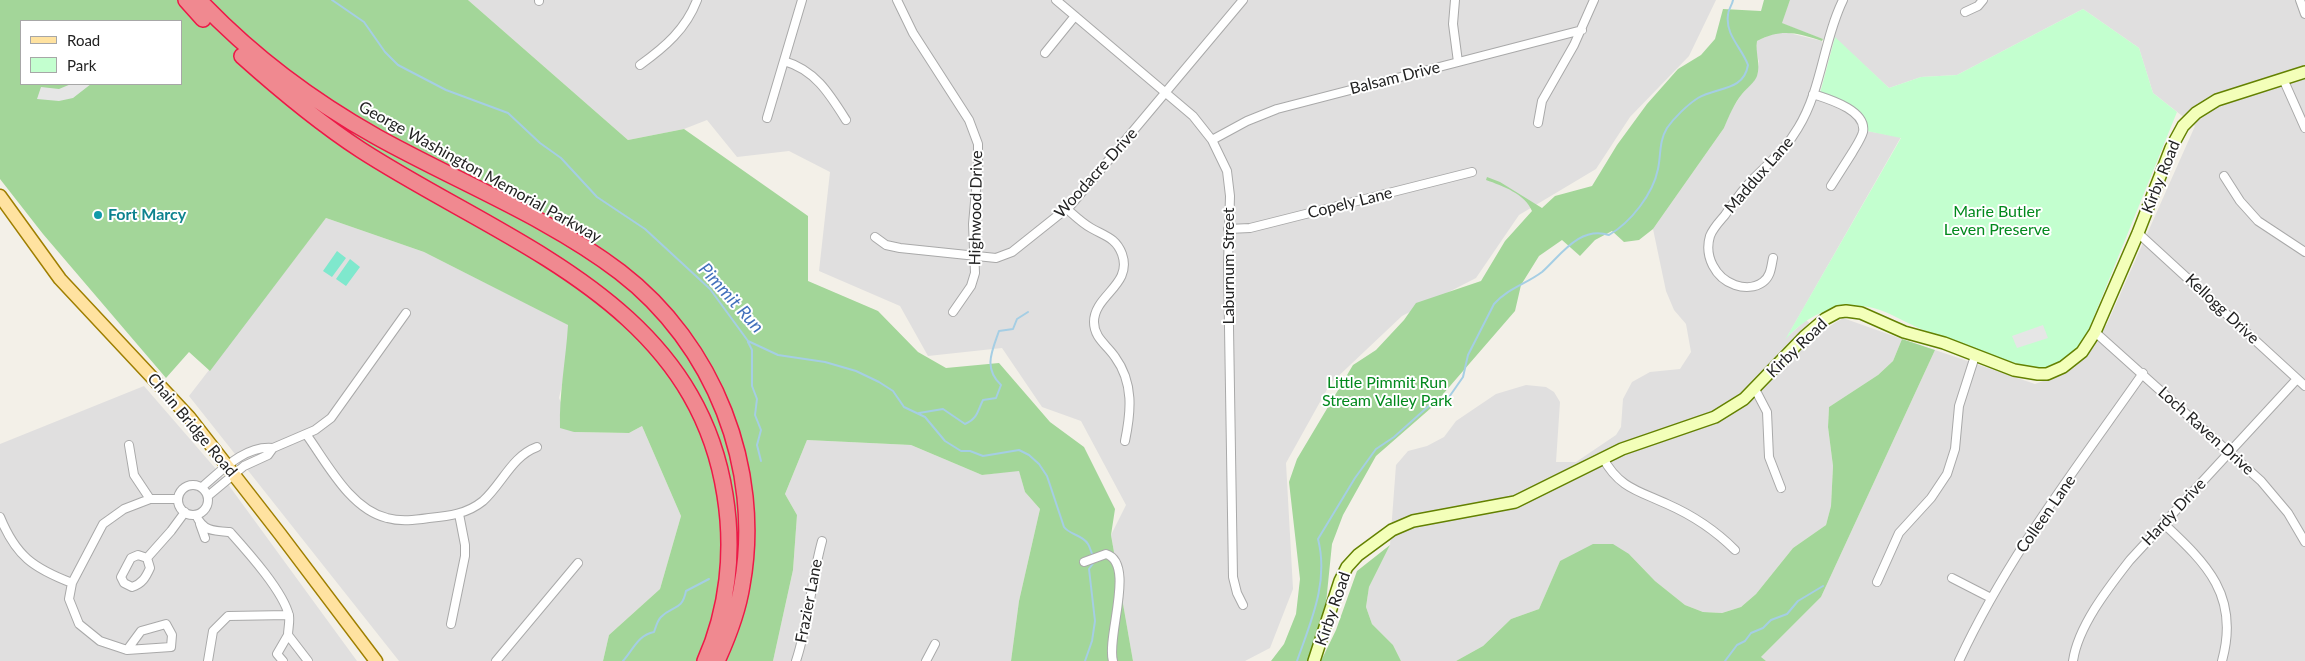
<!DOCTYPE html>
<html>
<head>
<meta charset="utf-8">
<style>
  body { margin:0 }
  #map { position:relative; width:2305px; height:661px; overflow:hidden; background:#f3f0e8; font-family:Lato,sans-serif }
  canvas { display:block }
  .legend { position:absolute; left:20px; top:20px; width:162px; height:65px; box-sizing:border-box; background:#fff; border:1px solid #a7a7a7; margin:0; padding:6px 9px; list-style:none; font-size:15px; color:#222 }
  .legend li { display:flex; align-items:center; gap:10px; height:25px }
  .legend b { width:25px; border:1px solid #a7a7a7 }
</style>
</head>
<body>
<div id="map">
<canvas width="2305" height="661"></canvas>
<ul class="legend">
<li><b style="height:6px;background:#ffe2a0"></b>Road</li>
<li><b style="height:14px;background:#c3ffcf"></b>Park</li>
</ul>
</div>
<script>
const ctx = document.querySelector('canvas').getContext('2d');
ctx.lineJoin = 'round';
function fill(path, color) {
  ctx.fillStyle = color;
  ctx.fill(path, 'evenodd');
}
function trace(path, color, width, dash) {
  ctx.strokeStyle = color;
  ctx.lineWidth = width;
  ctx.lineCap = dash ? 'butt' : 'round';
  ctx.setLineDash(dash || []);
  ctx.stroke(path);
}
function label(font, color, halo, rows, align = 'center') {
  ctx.font = font + ' Lato,sans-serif';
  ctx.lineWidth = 4;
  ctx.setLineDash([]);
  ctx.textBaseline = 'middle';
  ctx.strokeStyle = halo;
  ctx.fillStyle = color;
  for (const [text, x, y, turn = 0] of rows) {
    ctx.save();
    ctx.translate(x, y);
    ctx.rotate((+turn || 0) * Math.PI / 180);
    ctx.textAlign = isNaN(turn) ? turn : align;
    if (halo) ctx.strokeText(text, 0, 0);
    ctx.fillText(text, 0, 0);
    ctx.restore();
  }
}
const residential = new Path2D(`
  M 468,0 L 1716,0 L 1689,56 L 1630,117 L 1596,169 L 1519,215 L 1476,278 L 1402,316 L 1330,384 L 1286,463 L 1293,589 L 1270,648 L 1245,661 L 1133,661 L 1111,535 L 1126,505 L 1081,421 L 1042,407 L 1002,348 L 928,356 L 900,306 L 819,271 L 830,172 L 789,151 L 737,157 L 707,120 L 684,129 L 628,140 Z
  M 1790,0 L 2305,0 L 2305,661 L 1766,661 L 1760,658 L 1821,597 L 1935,350 L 2035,384 L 2068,372 L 2107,324 L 2195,126 L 2153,93 L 2139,48 L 2083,9 L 1957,75 L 1921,77 L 1889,88 L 1835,38 L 1833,43 L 1781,23 Z
  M 1785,32 L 1822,41 L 1820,93 L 1846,102 L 1857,110 L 1866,125 L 1867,131 L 1901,137 L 1787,337 L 1806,320 L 1820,332 L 1843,318 L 1902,339 L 1893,361 L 1878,375 L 1829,407 L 1828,427 L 1833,466 L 1831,506 L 1826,525 L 1793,548 L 1756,594 L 1741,607 L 1722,613 L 1703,612 L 1685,605 L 1655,581 L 1629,554 L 1560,561 L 1539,609 L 1511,619 L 1483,646 L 1456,661 L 1401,661 L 1393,645 L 1372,624 L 1366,607 L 1369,587 L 1390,545 L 1396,465 L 1408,451 L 1427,446 L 1444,437 L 1456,421 L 1496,394 L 1526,385 L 1546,387 L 1554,392 L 1560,402 L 1556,462 L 1576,462 L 1616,435 L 1621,427 L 1623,399 L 1632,382 L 1650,372 L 1680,369 L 1691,352 L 1686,324 L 1674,310 L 1666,291 L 1653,229 L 1724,128 L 1729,114 L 1741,95 L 1756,78 L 1759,62 L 1756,51 L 1757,41 L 1771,34 Z
  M 326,218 L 424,252 L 569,325 L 565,372 L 559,398 L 574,432 L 629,433 L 642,426 L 681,516 L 660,589 L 609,635 L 603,661 L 399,661 L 189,396 Z
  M 144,386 L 222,476 L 357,661 L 0,661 L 0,444 Z
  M 807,440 L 911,445 L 982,475 L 1019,470 L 1025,492 L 1040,509 L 1019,601 L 1011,661 L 773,661 L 793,570 L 797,515 L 785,494 Z`);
const forest = new Path2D(`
  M 0,0 L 468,0 L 628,140 L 684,129 L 808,216 L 808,281 L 878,311 L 918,352 L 946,368 L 999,363 L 1050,422 L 1084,447 L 1115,509 L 1111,535 L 1133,661 L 1011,661 L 1019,601 L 1040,509 L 1025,492 L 1019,471 L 982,475 L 911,445 L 807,440 L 785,494 L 797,515 L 793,570 L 773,661 L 603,661 L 609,635 L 660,589 L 681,516 L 642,426 L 629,433 L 574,432 L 560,428 C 559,393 566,359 568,325 L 424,252 L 326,218 L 210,371 L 189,352 L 166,378 L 43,234 L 0,179 ZM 21,21 L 181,21 L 181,84 L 21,84 Z
  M 1764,0 L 1790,0 L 1782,23 L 1823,39 L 1822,41 C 1797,33 1782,28 1757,41 C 1755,53 1761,64 1757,76 C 1755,82 1747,88 1742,94 C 1734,104 1729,116 1724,128 L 1653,229 L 1639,240 L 1624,242 L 1612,231 L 1595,240 L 1580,256 L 1562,240 L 1539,256 L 1521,285 L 1515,311 L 1431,408 L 1376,456 L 1343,515 L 1332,544 L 1325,613 L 1311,661 L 1271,661 L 1284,644 L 1296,614 L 1300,579 L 1289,482 L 1297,459 L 1353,365 L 1376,350 L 1404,320 L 1416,303 L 1481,281 L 1505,241 L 1532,211 C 1525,194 1503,186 1486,180 L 1487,177 L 1500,182 L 1542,208 L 1555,196 L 1592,186 L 1617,145 L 1647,104 L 1678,69 L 1701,55 L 1715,39 L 1723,9 L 1761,11 Z
  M 1902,339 L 1935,350 L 1821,597 L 1761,657 L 1766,661 L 1456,661 L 1483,646 L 1511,619 L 1539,609 L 1560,561 L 1593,544 L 1613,544 L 1629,554 L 1655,581 L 1685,605 L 1703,612 L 1722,613 L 1741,607 L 1756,594 L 1793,548 L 1826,525 L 1831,506 L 1833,466 L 1828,427 L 1829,407 L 1878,375 L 1893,361 Z
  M 1390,545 L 1369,587 L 1366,607 L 1372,624 L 1393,645 L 1401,661 L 1321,661 L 1336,630 L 1357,571 Z`);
const park = new Path2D(`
  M 2083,9 L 2139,48 L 2153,93 L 2177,112 L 2082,346 C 2075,355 2059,366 2047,368 C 2025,371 1945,339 1921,329 C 1907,323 1894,315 1880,310 C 1844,298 1808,313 1785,340 L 1901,138 L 1867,131 C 1864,107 1841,100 1820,93 L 1835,37 L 1889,88 L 1921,77 L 1957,75 Z`);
const pitch = new Path2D(`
  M 337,251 L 346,258 L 332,277 L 323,271 Z
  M 350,259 L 360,267 L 346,286 L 336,279 Z`);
const parking = new Path2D(`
  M 71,84 L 91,84 L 73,98 L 59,101 L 37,99 L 41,87 L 59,89 Z
  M 2043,325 L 2048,338 L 2017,348 L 2012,336 Z`);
const stream = new Path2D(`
  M 332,0 L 364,22 L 385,52 L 398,65 L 446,90 L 508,113 L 540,143 L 561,158 L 597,197 L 645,229 L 710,289 L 748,341 L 778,355 L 825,362 L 856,371 L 879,382 L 893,391 L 904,407 L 925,417 L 945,441 L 961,451 L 970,451 L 983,456 L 1019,450 L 1029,455 L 1039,464 L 1047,476 L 1064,527 C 1070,535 1083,535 1088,544 C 1090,547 1091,552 1093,556
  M 748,342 L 752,350 L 752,386 L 757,399 L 755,415 L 761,430 L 757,445 L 761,461
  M 919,413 L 943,409 L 965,424 C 978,418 977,412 983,400 L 996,398 L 1001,385 C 983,368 992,351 999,331 L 1013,329 L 1017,319 L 1028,312
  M 623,661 C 633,650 638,635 654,632 C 656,627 657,621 661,617 C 673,605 682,611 686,591 L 709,579
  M 1085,661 L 1092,641 L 1095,621 L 1089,569 L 1094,562
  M 1297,661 C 1311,621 1329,582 1318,539 L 1355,478 L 1376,449 L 1394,437 L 1431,404 L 1447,400 L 1463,377 L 1468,355 L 1494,304 C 1507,289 1526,284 1542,272 C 1561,255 1579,226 1609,235 C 1631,222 1653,194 1658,169 C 1661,155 1659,141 1667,128 C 1674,118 1687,105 1698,98 C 1717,87 1744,91 1748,65 C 1742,48 1725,35 1728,15 C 1728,9 1732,6 1733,0
  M 1725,661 L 1737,645 L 1745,641 L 1751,633 L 1763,628 L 1771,620 L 1787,614 L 1798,601 L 1823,586`);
const minor = new Path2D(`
  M 897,0 L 913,33 L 969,120 L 978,144 L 978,168 L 973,224 L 975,273 L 971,286 L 953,312
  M 1056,0 L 1193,116 L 1212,140 L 1227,171 L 1230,196 L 1228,265 L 1233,577 L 1237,593 L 1243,605
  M 1455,0 L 1453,24 L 1458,62
  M 2300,0 L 2305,14
  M 539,1 L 539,0
  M 1965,12 L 1978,6 L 1983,0
  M 1045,53 L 1075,16
  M 784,61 C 815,70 829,93 846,120
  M 640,65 C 665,47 686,29 697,0
  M 2284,81 L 2305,128
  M 1813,94 C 1828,99 1867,110 1863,132 C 1861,139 1856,146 1852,153 C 1845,164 1838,175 1831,186
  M 767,118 L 802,0
  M 1538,123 L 1542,101 L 1574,45 L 1594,0
  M 1212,140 L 1247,121 L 1277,109 L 1582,30
  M 2224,176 L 2240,201 L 2258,221 L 2305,252
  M 1067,209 C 1075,216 1082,223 1091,228 C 1105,236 1116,238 1122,254 C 1133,285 1094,295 1094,322 C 1094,338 1107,345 1115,357 C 1134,383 1131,412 1125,441
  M 1228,229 L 1250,228 L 1270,223 L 1472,172
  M 2138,233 L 2305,386
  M 875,237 L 886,245 L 900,248 L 996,258 L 1012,252 L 1071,205 L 1243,0
  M 1773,258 C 1771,267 1771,276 1763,282 C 1755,288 1744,288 1735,285 C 1715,278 1704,256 1710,236 C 1713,228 1720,221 1725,215 C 1734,202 1742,190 1753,179 C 1770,162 1786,149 1798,128 C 1822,89 1823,41 1843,0
  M 2095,332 L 2261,481 L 2288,513 L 2305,542
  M 1755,389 L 1767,412 L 1769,457 L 1781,488
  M 306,434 C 327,463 350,509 387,518 C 401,522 415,520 429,518 C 449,516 467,514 483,501 C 502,484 512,456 537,447
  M 129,445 L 134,475 L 150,499
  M 1603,458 C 1619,488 1639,491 1667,504 C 1692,515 1716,531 1735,550
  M178 500a15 15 0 1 1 30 0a15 15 0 1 1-30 0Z
  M 202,487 C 221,471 245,445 273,448 L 315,430 L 331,418 L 406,313
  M 208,496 L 244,466 L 268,455 L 273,448
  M 196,515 C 203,531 213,531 230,532 C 247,551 284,592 289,616 C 290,622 288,629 288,635 L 308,661
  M 0,517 C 16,556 33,568 72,583
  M 2163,523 C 2207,564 2240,596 2222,661
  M 200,524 L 205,538
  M 147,558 L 150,568 C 146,577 142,584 132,587 L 124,583 L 121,577 L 131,558 L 138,555 L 147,558 L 171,531 L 185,512
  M 1084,562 L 1106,554 C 1136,563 1106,637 1113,661
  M 1952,578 L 1991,598
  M 1877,582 L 1899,533 L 1931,498 L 1947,474 L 1955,449 L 1959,406 L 1975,356
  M 166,624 L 172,635 L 171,647 L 127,650 L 141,631 Z
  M 451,624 L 465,556 L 465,545 L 459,514
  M 127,650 L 100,641 L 79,624 L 69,599 L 72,583 L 103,524 L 124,509 L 150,499 L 178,499
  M 208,661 L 213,631 L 228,616 L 289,615
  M 283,661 L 277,654 L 288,635
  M 496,661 L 578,563
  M 796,661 C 809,622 811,581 822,541
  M 926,661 L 935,644
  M 1959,661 C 2007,557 2078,466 2143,373
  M 2073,661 C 2078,626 2109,587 2130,560 L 2297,379`);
const secondary = new Path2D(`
  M 1314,661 L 1340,581 L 1347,567 L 1358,555 L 1392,530 L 1413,521 L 1515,502 L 1622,449 L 1715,417 L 1744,399 L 1804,337 L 1825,319 L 1838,312 L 1846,311 L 1861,313 L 1904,332 L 1944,343 L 2014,370 L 2038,374 L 2047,374 L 2063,367 L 2082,352 L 2095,332 L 2138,233 L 2171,148 L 2183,126 L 2196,113 L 2217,100 L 2305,72`);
const primary = new Path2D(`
  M 0,196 L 60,279 L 189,417 L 280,534 L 376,661`);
const motorway = new Path2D(`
  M 186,0 L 203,19
  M 199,0 C 251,55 311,100 377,137 C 456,181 548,217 620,272 C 714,344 763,468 742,585 C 738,611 728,637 717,661
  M 242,56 C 280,90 318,122 361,150 C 505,243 695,301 725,495 C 734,551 728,609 705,661`);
const markers = [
  [98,215,5,"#0f9aa8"]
];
const streetNames = [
  ["Balsam Drive",1395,78,-14],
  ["George Washington Memorial Parkway",480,172,29],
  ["Woodacre Drive",1096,173,-48],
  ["Maddux Lane",1759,175,-49],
  ["Kirby Road",2161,177,-68],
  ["Copely Lane",1350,203,-14],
  ["Highwood Drive",976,208,-89],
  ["Laburnum Street",1229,266,-90],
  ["Kellogg Drive",2222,309,43],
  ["Kirby Road",1797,348,-44],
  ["Chain Bridge Road",192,425,50],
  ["Loch Raven Drive",2206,431,42],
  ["Hardy Drive",2174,512,-47],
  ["Colleen Lane",2046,514,-55],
  ["Frazier Lane",809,601,-79],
  ["Kirby Road",1333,609,-71]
];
const parkNames = [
  ["Marie Butler",1997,212],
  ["Leven Preserve",1997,230],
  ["Little Pimmit Run",1387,383],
  ["Stream Valley Park",1387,401]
];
const cultureNames = [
  ["Fort Marcy",108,215]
];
const waterNames = [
  ["Pimmit Run",731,298,48]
];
fill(residential, '#e0dfdf');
fill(forest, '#a3d699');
fill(park, '#c3ffcf');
fill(pitch, '#7fe8cd');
fill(parking, '#e6e6e6');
trace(stream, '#a5cee4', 2);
trace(minor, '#a9a9a9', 10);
trace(secondary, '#638100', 14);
trace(primary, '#9f7f00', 15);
trace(motorway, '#ed1947', 18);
trace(minor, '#fff', 8);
trace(secondary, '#f3ffb9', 11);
trace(primary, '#ffe2a0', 12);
trace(motorway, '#f08990', 15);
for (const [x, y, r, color] of markers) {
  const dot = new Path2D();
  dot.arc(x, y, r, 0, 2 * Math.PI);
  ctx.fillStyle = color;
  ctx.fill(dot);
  trace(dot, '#fff', 2);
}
label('16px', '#222', '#fff', streetNames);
label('16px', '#02891d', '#fff', parkNames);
label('bold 16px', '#0d838f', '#fff', cultureNames, 'left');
label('italic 18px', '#4371bc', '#fff', waterNames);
</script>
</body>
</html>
